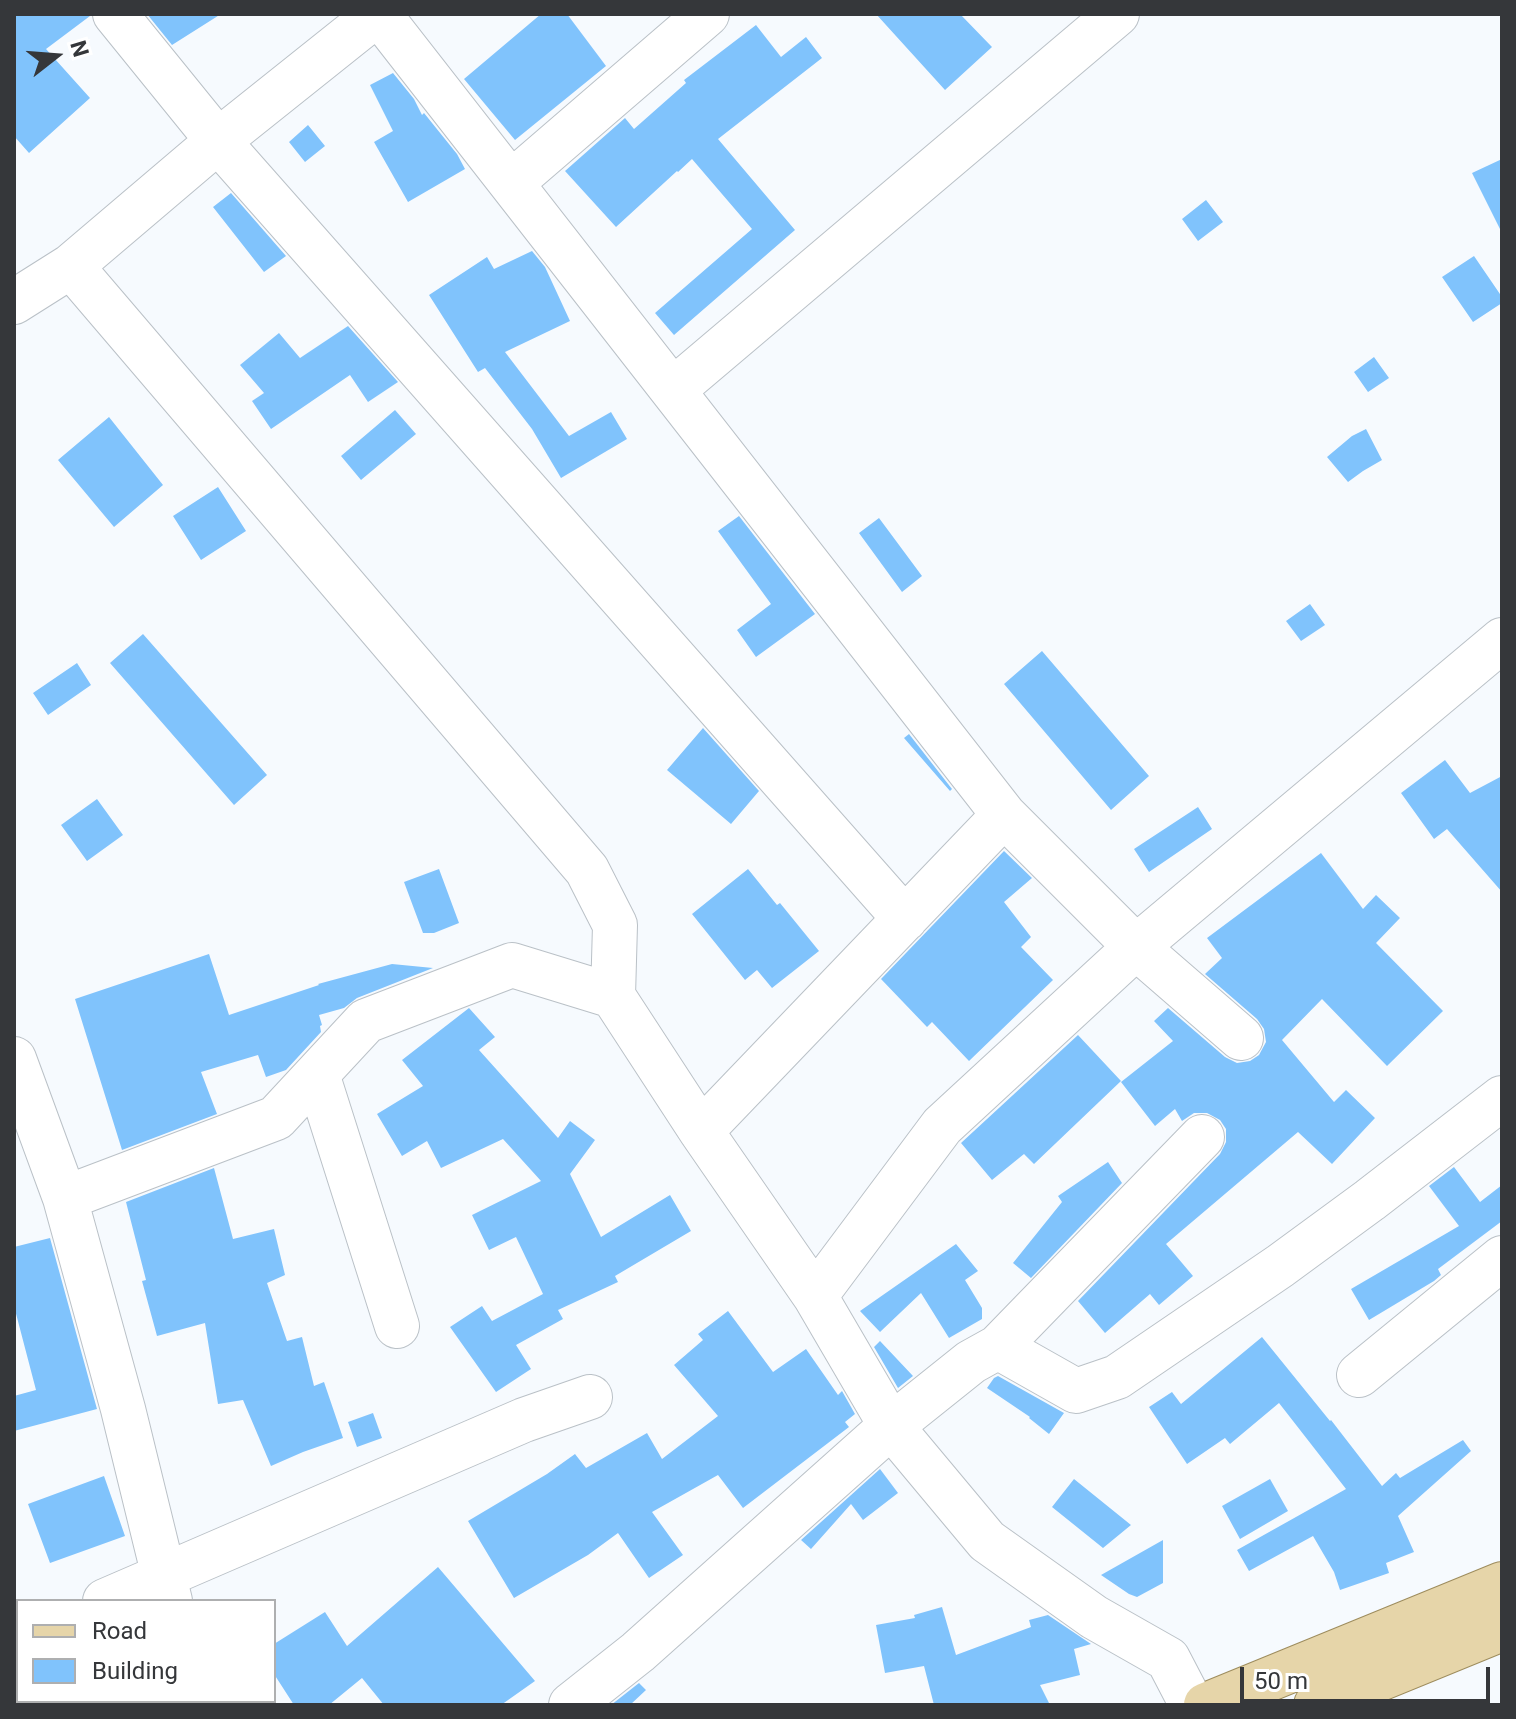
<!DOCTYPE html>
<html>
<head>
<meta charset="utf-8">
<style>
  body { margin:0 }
  #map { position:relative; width:1516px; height:1719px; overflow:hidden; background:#f6fafe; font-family:Roboto,sans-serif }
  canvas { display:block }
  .frame { position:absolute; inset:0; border:16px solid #35373a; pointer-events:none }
  .legend { position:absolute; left:16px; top:1599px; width:260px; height:104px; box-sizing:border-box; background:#fff; border:2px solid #aeafb0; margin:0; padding:10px 14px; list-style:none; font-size:24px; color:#35373a }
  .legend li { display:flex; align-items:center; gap:16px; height:40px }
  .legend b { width:40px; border:2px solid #aeafb0 }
  .north { position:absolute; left:16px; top:16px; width:80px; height:80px; -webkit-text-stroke:6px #fff; paint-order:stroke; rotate:73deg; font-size:22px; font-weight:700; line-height:32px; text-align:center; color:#35373a }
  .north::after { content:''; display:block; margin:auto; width:28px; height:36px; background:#35373a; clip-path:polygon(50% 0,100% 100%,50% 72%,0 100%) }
  .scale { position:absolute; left:1240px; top:1667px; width:250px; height:36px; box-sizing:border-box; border:4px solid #35373a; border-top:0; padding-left:10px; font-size:24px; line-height:28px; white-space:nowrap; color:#35373a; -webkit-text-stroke:6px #fff; paint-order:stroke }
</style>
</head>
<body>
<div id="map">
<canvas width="1516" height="1719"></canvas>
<div class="frame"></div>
<ul class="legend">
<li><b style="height:10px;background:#e6d5a9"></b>Road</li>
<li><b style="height:22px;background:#80c3fc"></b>Building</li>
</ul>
<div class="north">N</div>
<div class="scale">50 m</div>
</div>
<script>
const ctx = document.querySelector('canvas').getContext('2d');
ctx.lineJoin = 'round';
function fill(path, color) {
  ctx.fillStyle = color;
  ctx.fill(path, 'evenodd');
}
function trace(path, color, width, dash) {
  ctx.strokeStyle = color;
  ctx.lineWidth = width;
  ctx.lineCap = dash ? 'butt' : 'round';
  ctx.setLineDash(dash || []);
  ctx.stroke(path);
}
const building = new Path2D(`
  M 14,14 L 91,14 L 90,16 L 46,49 L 90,98 L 29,153 L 14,136 Z
  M 147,14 L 221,14 L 172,45 Z
  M 541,14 L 567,14 L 606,66 L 515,140 L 464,79 Z
  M 876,14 L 960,14 L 992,47 L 945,90 Z
  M 756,25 L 781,57 L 806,37 L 822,58 L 718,139 L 795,230 L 674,335 L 655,313 L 752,229 L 692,159 L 678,172 L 677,171 L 616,227 L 565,171 L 625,118 L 634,129 L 686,83 L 684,80 Z
  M 393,73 L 414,99 L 422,115 L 424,113 L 457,154 L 465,169 L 408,202 L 374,142 L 393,131 L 370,85 Z
  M 308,125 L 325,146 L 305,162 L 289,142 Z
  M 1502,159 L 1502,233 L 1472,173 Z
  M 231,193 L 286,256 L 264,272 L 213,207 Z
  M 1206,200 L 1223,222 L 1198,241 L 1182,219 Z
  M 532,251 L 545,267 L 570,321 L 505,352 L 569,436 L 611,412 L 627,439 L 561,478 L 532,429 L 485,368 L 478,372 L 429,295 L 487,257 L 494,269 Z
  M 1474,256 L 1502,297 L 1502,303 L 1473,322 L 1442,277 Z
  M 348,326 L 398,382 L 368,402 L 350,375 L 271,429 L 252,401 L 264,393 L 240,365 L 279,333 L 300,358 Z
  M 1374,357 L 1389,378 L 1368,392 L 1354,372 Z
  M 395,410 L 416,434 L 361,480 L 341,456 Z
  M 109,417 L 163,485 L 114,527 L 58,460 Z
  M 1366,429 L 1382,460 L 1363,471 L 1348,482 L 1327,457 L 1352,436 Z
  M 218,487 L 246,531 L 201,560 L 173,516 Z
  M 739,516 L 815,614 L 756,657 L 737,630 L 771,604 L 718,531 Z
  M 879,518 L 922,576 L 902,592 L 859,533 Z
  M 1310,604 L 1325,625 L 1301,641 L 1286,621 Z
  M 143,634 L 267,775 L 234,805 L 110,663 Z
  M 1042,651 L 1149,776 L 1111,810 L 1004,684 Z
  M 77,663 L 91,685 L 48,715 L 33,693 Z
  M 703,728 L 759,791 L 731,824 L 667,770 Z
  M 909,734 L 952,789 L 950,791 L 904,738 Z
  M 1445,760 L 1470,793 L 1502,776 L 1502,892 L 1447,829 L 1434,839 L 1401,793 Z
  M 97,799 L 123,835 L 87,861 L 61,825 Z
  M 1198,807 L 1212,829 L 1149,872 L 1134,849 Z
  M 1004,851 L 1032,878 L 1004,902 L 1031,937 L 1021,947 L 1053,980 L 969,1061 L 932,1022 L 927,1027 L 881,979 Z
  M 1321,853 L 1363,909 L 1376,895 L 1400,918 L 1376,943 L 1443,1011 L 1387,1066 L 1322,999 L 1282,1040 L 1334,1102 L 1346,1090 L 1375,1118 L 1332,1164 L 1298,1132 L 1166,1244 L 1193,1276 L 1159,1305 L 1150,1294 L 1105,1333 L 1078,1301 L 1220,1154 L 1226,1142 L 1226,1129 L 1220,1120 L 1207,1113 L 1194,1113 L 1182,1121 L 1175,1109 L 1155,1126 L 1121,1082 L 1173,1041 L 1154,1021 L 1168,1008 L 1225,1057 L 1237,1063 L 1250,1061 L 1259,1055 L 1266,1042 L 1264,1029 L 1257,1019 L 1205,974 L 1222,958 L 1207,938 Z
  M 439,869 L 459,923 L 434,933 L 423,933 L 404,882 Z
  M 748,869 L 777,905 L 780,903 L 819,951 L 772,988 L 757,970 L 745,980 L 692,914 Z
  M 209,954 L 229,1015 L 319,985 L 318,984 L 392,964 L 433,968 L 357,998 L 344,1008 L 319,1015 L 322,1025 L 320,1026 L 321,1032 L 286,1070 L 266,1077 L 258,1055 L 201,1072 L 217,1114 L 122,1150 L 75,999 Z
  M 469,1008 L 495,1037 L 479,1050 L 558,1138 L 570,1121 L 595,1140 L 570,1174 L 601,1237 L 670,1195 L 691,1231 L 615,1276 L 618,1282 L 558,1310 L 563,1319 L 516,1345 L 531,1369 L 496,1392 L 450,1327 L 482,1306 L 492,1321 L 543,1294 L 516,1237 L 489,1250 L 472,1215 L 541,1181 L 503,1139 L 441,1168 L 427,1141 L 402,1156 L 377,1114 L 423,1086 L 402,1060 Z
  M 1078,1035 L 1121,1081 L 1034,1164 L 1024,1154 L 992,1180 L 961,1143 Z
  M 1108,1162 L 1122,1183 L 1031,1278 L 1013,1263 L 1062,1202 L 1058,1196 Z
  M 1454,1167 L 1480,1202 L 1502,1185 L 1502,1221 L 1438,1269 L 1441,1275 L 1434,1281 L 1369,1320 L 1351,1289 L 1459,1226 L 1429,1186 Z
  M 214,1168 L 233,1239 L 274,1229 L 285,1275 L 267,1283 L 287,1341 L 302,1337 L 314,1386 L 324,1382 L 343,1438 L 303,1452 L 271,1466 L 243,1400 L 218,1404 L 205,1323 L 157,1336 L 142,1281 L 146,1280 L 126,1202 Z
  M 50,1238 L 97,1409 L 14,1431 L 14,1396 L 36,1390 L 14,1306 L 14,1247 Z
  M 956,1244 L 978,1271 L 965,1280 L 982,1308 L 982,1319 L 949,1338 L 921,1293 L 880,1332 L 860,1311 Z
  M 728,1311 L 773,1372 L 806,1349 L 838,1395 L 842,1391 L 855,1414 L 845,1422 L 849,1427 L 743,1508 L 718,1475 L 652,1512 L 683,1555 L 649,1578 L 618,1533 L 588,1555 L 514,1598 L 468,1521 L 547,1474 L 575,1454 L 586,1468 L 647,1433 L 662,1459 L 718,1416 L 674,1365 L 703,1340 L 698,1334 Z
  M 1262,1337 L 1330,1421 L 1331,1420 L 1382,1486 L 1396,1473 L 1400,1478 L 1463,1440 L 1471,1451 L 1398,1516 L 1414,1552 L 1386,1563 L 1389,1573 L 1340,1590 L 1334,1572 L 1313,1536 L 1249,1571 L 1237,1550 L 1346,1489 L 1279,1403 L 1230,1444 L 1225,1438 L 1187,1464 L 1149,1407 L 1172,1392 L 1181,1404 Z
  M 880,1341 L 913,1376 L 898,1388 L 874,1347 Z
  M 998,1376 L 1064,1413 L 1049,1434 L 1029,1418 L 1030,1417 L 987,1388 L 994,1378 Z
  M 373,1413 L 382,1438 L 357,1447 L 348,1422 Z
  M 880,1469 L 898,1493 L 863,1520 L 851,1504 L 811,1549 L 801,1540 Z
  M 104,1476 L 125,1536 L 50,1563 L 28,1504 Z
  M 1074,1479 L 1131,1525 L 1103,1548 L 1052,1507 Z
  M 1270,1479 L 1288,1511 L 1240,1539 L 1222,1506 Z
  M 1163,1540 L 1163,1583 L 1137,1597 L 1129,1594 L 1101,1575 Z
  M 438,1567 L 535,1681 L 501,1705 L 384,1705 L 362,1678 L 329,1705 L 294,1705 L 274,1674 L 274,1644 L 325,1612 L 347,1646 Z
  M 942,1607 L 956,1655 L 1031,1627 L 1029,1620 L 1048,1615 L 1091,1644 L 1074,1649 L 1080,1675 L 1040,1685 L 1050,1705 L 934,1705 L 924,1666 L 885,1673 L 876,1625 L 915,1618 L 914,1615 Z
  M 639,1683 L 646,1690 L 630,1705 L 611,1705 Z`);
const minor = new Path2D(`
  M 115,14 L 218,141 L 905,919
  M 379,14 L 1004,815 L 1136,947 L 1241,1038
  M 511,183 L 707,14
  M 71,266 L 587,870 L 615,925 L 613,996
  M 14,302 L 71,266 L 218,141 L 377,14
  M 673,390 L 1117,14
  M 14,1059 L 65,1198 L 123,1409 L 170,1601
  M 317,1074 L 397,1326
  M 701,1131 L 1004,815
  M 65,1198 L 276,1118 L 366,1021 L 512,965 L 613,996 L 701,1131 L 815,1296 L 891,1426 L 987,1541 L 1094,1617 L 1168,1659 L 1192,1705
  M 815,1296 L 942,1126 L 1136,947 L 1502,640
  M 998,1347 L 1202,1137
  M 1359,1375 L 1502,1258
  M 105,1601 L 524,1420 L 590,1397
  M 14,1642 L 18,1640
  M 175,1701 L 175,1705
  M 571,1705 L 638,1652 L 891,1426 L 971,1362 L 998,1347 L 1076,1391 L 1117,1377 L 1280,1266 L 1370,1200 L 1502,1098`);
const major = new Path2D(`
  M 1206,1705 L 1502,1584
  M 1316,1705 L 1502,1629`);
fill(building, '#80c3fc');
trace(minor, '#bac1c7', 46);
trace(major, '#9d8c5d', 46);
trace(minor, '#fff', 44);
trace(major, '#e6d5a9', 44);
</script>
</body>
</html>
